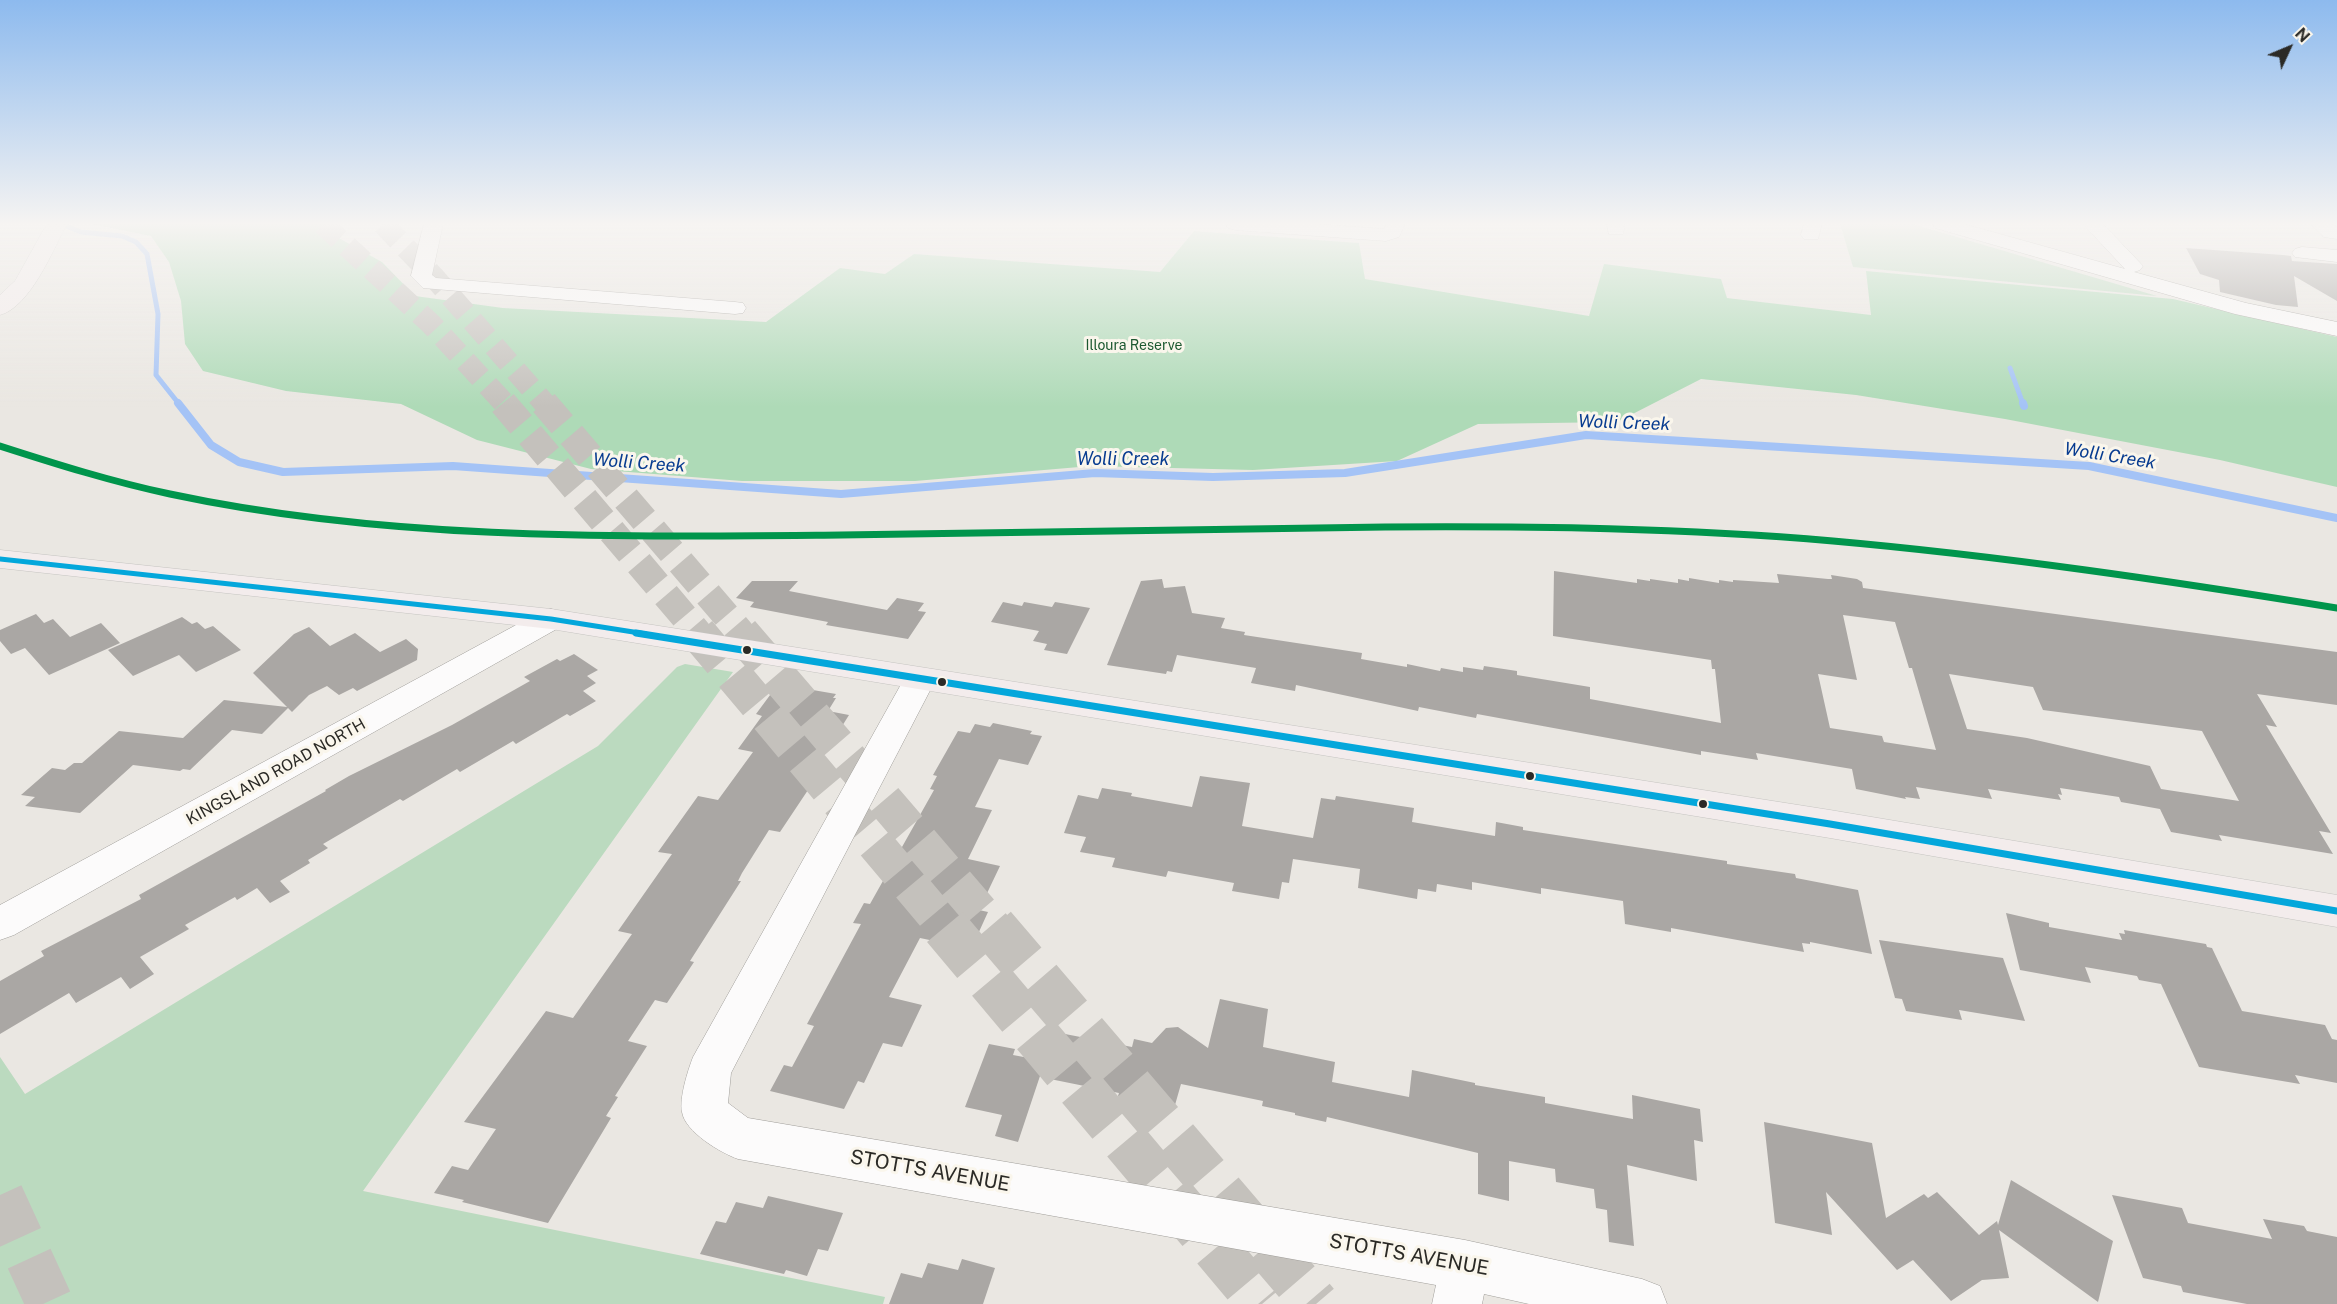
<!DOCTYPE html>
<html>
<head>
<meta charset="utf-8">
<style>
  body { margin:0 }
  #map { position:relative; width:2337px; height:1304px; overflow:hidden; background:#eae7e2; font-family:"Public Sans",sans-serif }
  canvas { display:block }
  .north { position:absolute; left:2259px; top:18px; width:60px; height:60px; -webkit-text-stroke:4px #faf6ec; paint-order:stroke; rotate:46deg; font-size:16px; font-weight:700; line-height:24px; text-align:center; color:#2b2a26 }
  .north::after { content:''; display:block; margin:auto; width:21px; height:27px; background:#2b2a26; clip-path:polygon(50% 0,100% 100%,50% 72%,0 100%) }
</style>
</head>
<body>
<div id="map">
<canvas width="2337" height="1304"></canvas>
<div class="north">N</div>
</div>
<script>
const ctx = document.querySelector('canvas').getContext('2d');
ctx.lineJoin = 'round';
function fill(path, color) {
  ctx.fillStyle = color;
  ctx.fill(path, 'evenodd');
}
function trace(path, color, width, dash) {
  ctx.strokeStyle = color;
  ctx.lineWidth = width;
  ctx.lineCap = dash ? 'butt' : 'round';
  ctx.setLineDash(dash || []);
  ctx.stroke(path);
}
function label(font, color, halo, rows, align = 'center') {
  ctx.font = font + ' "Public Sans",sans-serif';
  ctx.lineWidth = 6;
  ctx.setLineDash([]);
  ctx.textBaseline = 'middle';
  ctx.strokeStyle = halo;
  ctx.fillStyle = color;
  for (const [text, x, y, turn = 0] of rows) {
    ctx.save();
    ctx.translate(x, y);
    ctx.rotate((+turn || 0) * Math.PI / 180);
    ctx.textAlign = isNaN(turn) ? turn : align;
    if (halo) ctx.strokeText(text, 0, 0);
    ctx.fillText(text, 0, 0);
    ctx.restore();
  }
}
const green = new Path2D(`
  M 1840,224 L 1913,224 L 2157,296 L 1853,267 Z
  M 685,664 L 733,672 L 363,1191 L 885,1297 L 883,1304 L 0,1304 L 0,1057 L 25,1094 L 598,746 L 677,667 Z`);
const forest = new Path2D(`
  M 91,224 L 326,224 L 337,237 L 382,262 L 415,296 L 503,308 L 766,322 L 840,268 L 885,274 L 914,254 L 1160,272 L 1194,231 L 1359,243 L 1365,279 L 1589,316 L 1604,264 L 1721,279 L 1727,298 L 1871,315 L 1866,271 L 2173,299 L 2337,337 L 2337,487 L 2220,460 L 2005,419 L 1856,395 L 1701,379 L 1617,422 L 1478,424 L 1397,461 L 1253,470 L 1091,466 L 915,481 L 742,481 L 591,469 L 477,440 L 401,404 L 286,391 L 203,371 L 185,344 L 181,301 L 169,262 L 151,236 Z`);
const streamFar1 = new Path2D(`
  M 61,224 L 81,232 L 122,236 L 136,242 L 147,254 L 158,314 L 156,375 L 179,404
  M 2010,368 L 2023,404`);
const stream = new Path2D(`
  M 178,403 L 211,445 L 239,462 L 283,472 L 453,466 L 841,494 L 1095,473 L 1213,477 L 1345,473 L 1586,435 L 2089,466 L 2337,518
  M 2023,403 L 2024,406`);
const building = new Path2D(`
  M 2186,248 L 2283,255 L 2291,256 L 2292,261 L 2337,264 L 2337,301 L 2294,276 L 2298,307 L 2276,305 L 2220,292 L 2219,280 L 2200,274 Z
  M 1554,571 L 1637,583 L 1637,579 L 1650,581 L 1650,579 L 1678,583 L 1678,579 L 1689,581 L 1689,578 L 1719,583 L 1719,580 L 1733,582 L 1733,580 L 1779,583 L 1777,574 L 1828,579 L 1832,579 L 1831,575 L 1857,579 L 1862,582 L 1863,588 L 2337,652 L 2337,705 L 2257,694 L 2277,727 L 2266,725 L 2331,833 L 2319,831 L 2333,854 L 2219,835 L 2222,841 L 2171,832 L 2160,809 L 2121,802 L 2119,797 L 2060,788 L 2062,795 L 2058,794 L 2061,800 L 1988,789 L 1992,799 L 1916,787 L 1920,799 L 1905,797 L 1906,799 L 1856,789 L 1852,769 L 1756,753 L 1758,760 L 1701,751 L 1701,755 L 1477,714 L 1476,718 L 1419,707 L 1418,711 L 1296,685 L 1295,691 L 1251,683 L 1256,668 L 1177,655 L 1172,672 L 1167,671 L 1166,674 L 1107,665 L 1141,581 L 1162,579 L 1164,588 L 1185,586 L 1192,613 L 1225,618 L 1221,628 L 1245,632 L 1244,635 L 1362,653 L 1361,659 L 1407,667 L 1407,664 L 1440,671 L 1441,668 L 1463,672 L 1463,667 L 1483,670 L 1484,666 L 1517,671 L 1517,675 L 1590,687 L 1590,699 L 1721,723 L 1715,669 L 1712,669 L 1711,660 L 1553,636 ZM 1843,615 L 1895,622 L 1909,668 L 1912,668 L 1936,750 L 1884,742 L 1882,736 L 1830,728 L 1818,674 L 1857,680 ZM 1949,674 L 2033,687 L 2043,710 L 2202,731 L 2239,801 L 2161,789 L 2150,766 L 2027,738 L 1967,729 Z
  M 752,581 L 798,581 L 789,591 L 887,610 L 897,598 L 924,603 L 918,611 L 926,612 L 908,639 L 826,625 L 828,622 L 750,607 L 754,602 L 736,598 Z
  M 1003,602 L 1022,606 L 1024,602 L 1052,607 L 1055,602 L 1090,608 L 1067,654 L 1044,650 L 1047,644 L 1033,641 L 1039,631 L 991,622 Z
  M 36,614 L 44,623 L 53,619 L 70,637 L 101,623 L 120,643 L 49,675 L 25,648 L 11,654 L 0,641 L 0,630 Z
  M 182,617 L 192,624 L 197,622 L 205,629 L 213,626 L 241,650 L 196,672 L 179,655 L 133,676 L 108,650 Z
  M 309,627 L 330,646 L 355,633 L 380,652 L 406,639 L 418,649 L 417,660 L 357,691 L 353,688 L 339,695 L 327,686 L 309,695 L 292,712 L 288,708 L 262,734 L 232,730 L 190,770 L 183,769 L 180,771 L 133,765 L 80,813 L 25,806 L 35,797 L 21,795 L 52,768 L 65,770 L 74,763 L 82,763 L 119,731 L 183,738 L 224,700 L 287,707 L 253,673 L 294,634 Z
  M 574,654 L 598,670 L 587,676 L 596,683 L 583,691 L 596,701 L 570,716 L 567,714 L 516,744 L 513,741 L 460,772 L 457,769 L 403,801 L 400,799 L 323,844 L 328,848 L 308,860 L 310,863 L 280,881 L 290,892 L 270,903 L 257,888 L 237,900 L 235,897 L 185,925 L 189,929 L 140,957 L 154,974 L 130,989 L 121,977 L 76,1003 L 69,993 L 0,1034 L 0,981 L 44,956 L 41,951 L 141,899 L 139,895 L 326,791 L 325,790 L 349,776 L 452,725 L 530,681 L 524,677 L 557,659 L 560,661 Z
  M 776,687 L 804,693 L 807,689 L 836,694 L 833,698 L 836,698 L 828,711 L 849,715 L 814,771 L 820,772 L 780,832 L 769,830 L 742,873 L 738,881 L 741,881 L 690,961 L 694,962 L 667,1003 L 655,1000 L 628,1041 L 647,1046 L 615,1096 L 618,1097 L 606,1116 L 611,1118 L 548,1223 L 462,1202 L 464,1200 L 434,1193 L 452,1166 L 468,1170 L 496,1129 L 464,1122 L 546,1011 L 573,1018 L 632,934 L 618,931 L 672,854 L 658,852 L 698,796 L 718,800 L 753,752 L 738,749 L 762,716 L 756,714 Z
  M 993,723 L 1032,731 L 1030,734 L 1042,736 L 1028,765 L 999,759 L 975,807 L 992,810 L 968,859 L 1000,866 L 979,910 L 988,912 L 978,934 L 970,932 L 963,947 L 920,938 L 889,997 L 922,1005 L 902,1047 L 883,1043 L 864,1083 L 858,1081 L 844,1109 L 770,1091 L 784,1065 L 792,1067 L 814,1026 L 807,1024 L 861,924 L 853,923 L 864,903 L 870,904 L 934,790 L 930,789 L 937,776 L 933,775 L 958,731 L 970,733 L 975,724 L 990,727 Z
  M 1200,776 L 1250,783 L 1242,826 L 1313,838 L 1321,798 L 1335,800 L 1336,796 L 1414,808 L 1412,822 L 1495,836 L 1496,822 L 1523,827 L 1523,830 L 1727,861 L 1727,864 L 1795,874 L 1796,878 L 1858,890 L 1872,954 L 1810,942 L 1810,944 L 1802,943 L 1804,952 L 1671,928 L 1671,932 L 1625,924 L 1623,901 L 1541,888 L 1541,894 L 1472,882 L 1472,890 L 1437,884 L 1436,892 L 1418,889 L 1417,899 L 1358,888 L 1360,869 L 1293,859 L 1289,883 L 1282,882 L 1279,899 L 1232,891 L 1234,883 L 1168,871 L 1166,877 L 1112,867 L 1115,858 L 1080,852 L 1086,837 L 1064,833 L 1078,795 L 1098,799 L 1102,788 L 1132,793 L 1131,796 L 1192,807 Z
  M 2006,913 L 2049,923 L 2049,927 L 2122,940 L 2119,933 L 2125,934 L 2124,930 L 2206,944 L 2207,947 L 2212,948 L 2242,1011 L 2325,1025 L 2332,1039 L 2337,1040 L 2337,1083 L 2295,1075 L 2300,1084 L 2199,1067 L 2161,984 L 2139,980 L 2137,976 L 2085,967 L 2091,983 L 2020,970 Z
  M 1879,940 L 2003,958 L 2025,1021 L 1959,1010 L 1962,1020 L 1906,1011 L 1902,999 L 1895,998 Z
  M 1220,999 L 1268,1009 L 1263,1047 L 1335,1062 L 1332,1082 L 1409,1097 L 1412,1070 L 1475,1083 L 1475,1085 L 1545,1097 L 1545,1103 L 1633,1119 L 1632,1095 L 1700,1109 L 1703,1142 L 1694,1140 L 1697,1181 L 1627,1165 L 1634,1246 L 1609,1242 L 1607,1210 L 1596,1208 L 1594,1189 L 1556,1182 L 1555,1169 L 1509,1161 L 1509,1201 L 1478,1194 L 1478,1153 L 1327,1117 L 1326,1122 L 1295,1115 L 1295,1113 L 1262,1106 L 1263,1101 L 1181,1084 L 1175,1105 L 1142,1098 L 1141,1101 L 1118,1096 L 1119,1093 L 1050,1079 L 1065,1034 L 1132,1047 L 1134,1039 L 1152,1043 L 1166,1028 L 1178,1027 L 1208,1048 Z
  M 989,1044 L 1015,1049 L 1013,1055 L 1045,1061 L 1018,1142 L 995,1136 L 1002,1115 L 965,1107 Z
  M 1764,1122 L 1872,1143 L 1886,1218 L 1924,1194 L 1928,1198 L 1937,1192 L 1979,1235 L 1997,1221 L 1998,1225 L 2011,1180 L 2113,1241 L 2098,1302 L 1999,1230 L 2009,1278 L 1982,1280 L 1951,1301 L 1913,1260 L 1897,1270 L 1826,1192 L 1832,1235 L 1775,1223 Z
  M 2112,1195 L 2182,1208 L 2188,1223 L 2272,1239 L 2263,1219 L 2304,1226 L 2307,1231 L 2337,1237 L 2337,1304 L 2247,1304 L 2183,1292 L 2181,1286 L 2143,1278 Z
  M 768,1196 L 843,1213 L 828,1251 L 818,1249 L 807,1276 L 786,1270 L 784,1274 L 700,1254 L 716,1221 L 726,1223 L 736,1202 L 763,1208 Z
  M 962,1259 L 995,1268 L 983,1304 L 889,1304 L 901,1273 L 922,1278 L 928,1263 L 958,1270 Z`);
const highwayTunnelFar3 = new Path2D(`
  M 323,224 L 431,324 L 505,404
  M 383,224 L 433,276 L 545,404`);
const highwayTunnelFar2 = new Path2D(`
  M 503,403 L 699,634
  M 544,403 L 742,634`);
const highwayTunnelFar1 = new Path2D(`
  M 698,633 L 946,928
  M 741,633 L 994,928`);
const highwayTunnel = new Path2D(`
  M 945,927 L 1262,1304
  M 993,927 L 1316,1304
  M 0,1195 L 50,1304`);
const minor = new Path2D(`
  M 424,224 L 443,224 L 432,275 L 436,278 L 735,302 L 743,303 L 746,308 L 743,313 L 735,314 L 423,288 L 411,276 Z
  M 1226,224 L 1317,224 L 1384,229 L 1386,224 L 1405,224 L 1399,237 L 1386,241 L 1235,230 L 1228,228 Z
  M 1607,224 L 1625,224 L 1623,234 L 1609,234 Z
  M 1804,224 L 1822,224 L 1818,239 L 1804,239 L 1801,235 Z
  M 1933,224 L 1964,224 L 2125,269 L 2083,224 L 2103,224 L 2143,266 L 2140,270 L 2134,272 L 2246,303 L 2337,322 L 2337,336 L 2235,314 L 1935,228 Z
  M 2311,224 L 2332,224 L 2337,227 L 2337,239 L 2324,237 Z
  M 2302,247 L 2337,250 L 2337,262 L 2295,257 L 2292,253 L 2295,249 Z
  M 551,609 L 562,612 L 566,619 L 562,626 L 14,935 L 0,940 L 0,905 L 540,612 Z
  M 920,668 L 931,671 L 936,679 L 731,1073 L 728,1103 L 748,1118 L 1465,1240 L 1642,1279 L 1660,1286 L 1667,1304 L 1529,1304 L 1484,1294 L 1482,1304 L 1432,1304 L 1436,1285 L 738,1159 C 721,1153 685,1132 682,1112 C 679,1098 688,1070 693,1057 L 904,679 L 909,671 Z`);
const major = new Path2D(`
  M 47,224 L 67,224 C 53,250 30,307 0,315 L 0,295 L 15,281 Z
  M 0,550 L 551,609 L 1830,810 L 2337,895 L 2337,927 L 1830,838 L 551,629 L 0,568 Z`);
const bus1Far1 = new Path2D(`
  M 0,559 L 551,619 L 646,634`);
const bus1 = new Path2D(`
  M 636,633 L 1830,824 L 2337,911`);
const rail1 = new Path2D(`
  M 0,446 C 56,464 113,482 170,494 C 390,541 618,537 841,535 C 1023,532 1204,528 1385,527 C 1534,526 1684,528 1833,541 C 2002,556 2170,581 2337,608`);
const markers = [
  [747,650,5,"#2b2a26"],
  [942,682,5,"#2b2a26"],
  [1530,776,5,"#2b2a26"],
  [1703,804,5,"#2b2a26"]
];
const farParknames = [
  ["Illoura Reserve",1134,346]
];
const streetNames = [
  ["KINGSLAND ROAD NORTH",276,772,-29]
];
const waterNames = [
  ["Wolli Creek",1624,423,2],
  ["Wolli Creek",2110,456,9],
  ["Wolli Creek",1123,459],
  ["Wolli Creek",639,463,4]
];
const nearStreetnames = [
  ["STOTTS AVENUE",930,1171,10],
  ["STOTTS AVENUE",1409,1255,10]
];
fill(green, '#bbdabf');
fill(forest, '#aedab7');
trace(streamFar1, '#a4c3f6', 5);
trace(stream, '#a4c3f6', 8);
fill(building, '#aaa7a4');
trace(highwayTunnelFar3, '#c4c1bc', 22, [22, 11]);
trace(highwayTunnelFar2, '#c4c1bc', 28, [28, 14]);
trace(highwayTunnelFar1, '#c4c1bc', 37, [37, 18]);
trace(highwayTunnel, '#c4c1bc', 47, [47, 23]);
trace(minor, '#a09e9a', 1);
trace(major, '#c5c4c1', 1);
fill(minor, '#fcfbfb');
fill(major, '#f3ecec');
trace(bus1Far1, '#04a7db', 5);
trace(bus1, '#04a7db', 7);
trace(rail1, '#00954c', 7);
const sky = ctx.createLinearGradient(0, 0, 0, 407);
sky.addColorStop(0, '#8dbaee');
sky.addColorStop(0.55, '#f6f4f2');
sky.addColorStop(1, '#f6f4f200');
ctx.fillStyle = sky;
ctx.fillRect(0, 0, 2337, 407);
for (const [x, y, r, color] of markers) {
  const dot = new Path2D();
  dot.arc(x, y, r, 0, 2 * Math.PI);
  ctx.fillStyle = color;
  ctx.fill(dot);
  trace(dot, '#faf6ec', 2);
}
label('14px', '#1c5830', '#faf6ec', farParknames);
label('16px', '#2b2a26', '#faf6ec', streetNames);
label('italic 18px', '#083c90', '#faf6ec', waterNames);
label('20px', '#2b2a26', '#faf6ec', nearStreetnames);
</script>
</body>
</html>
